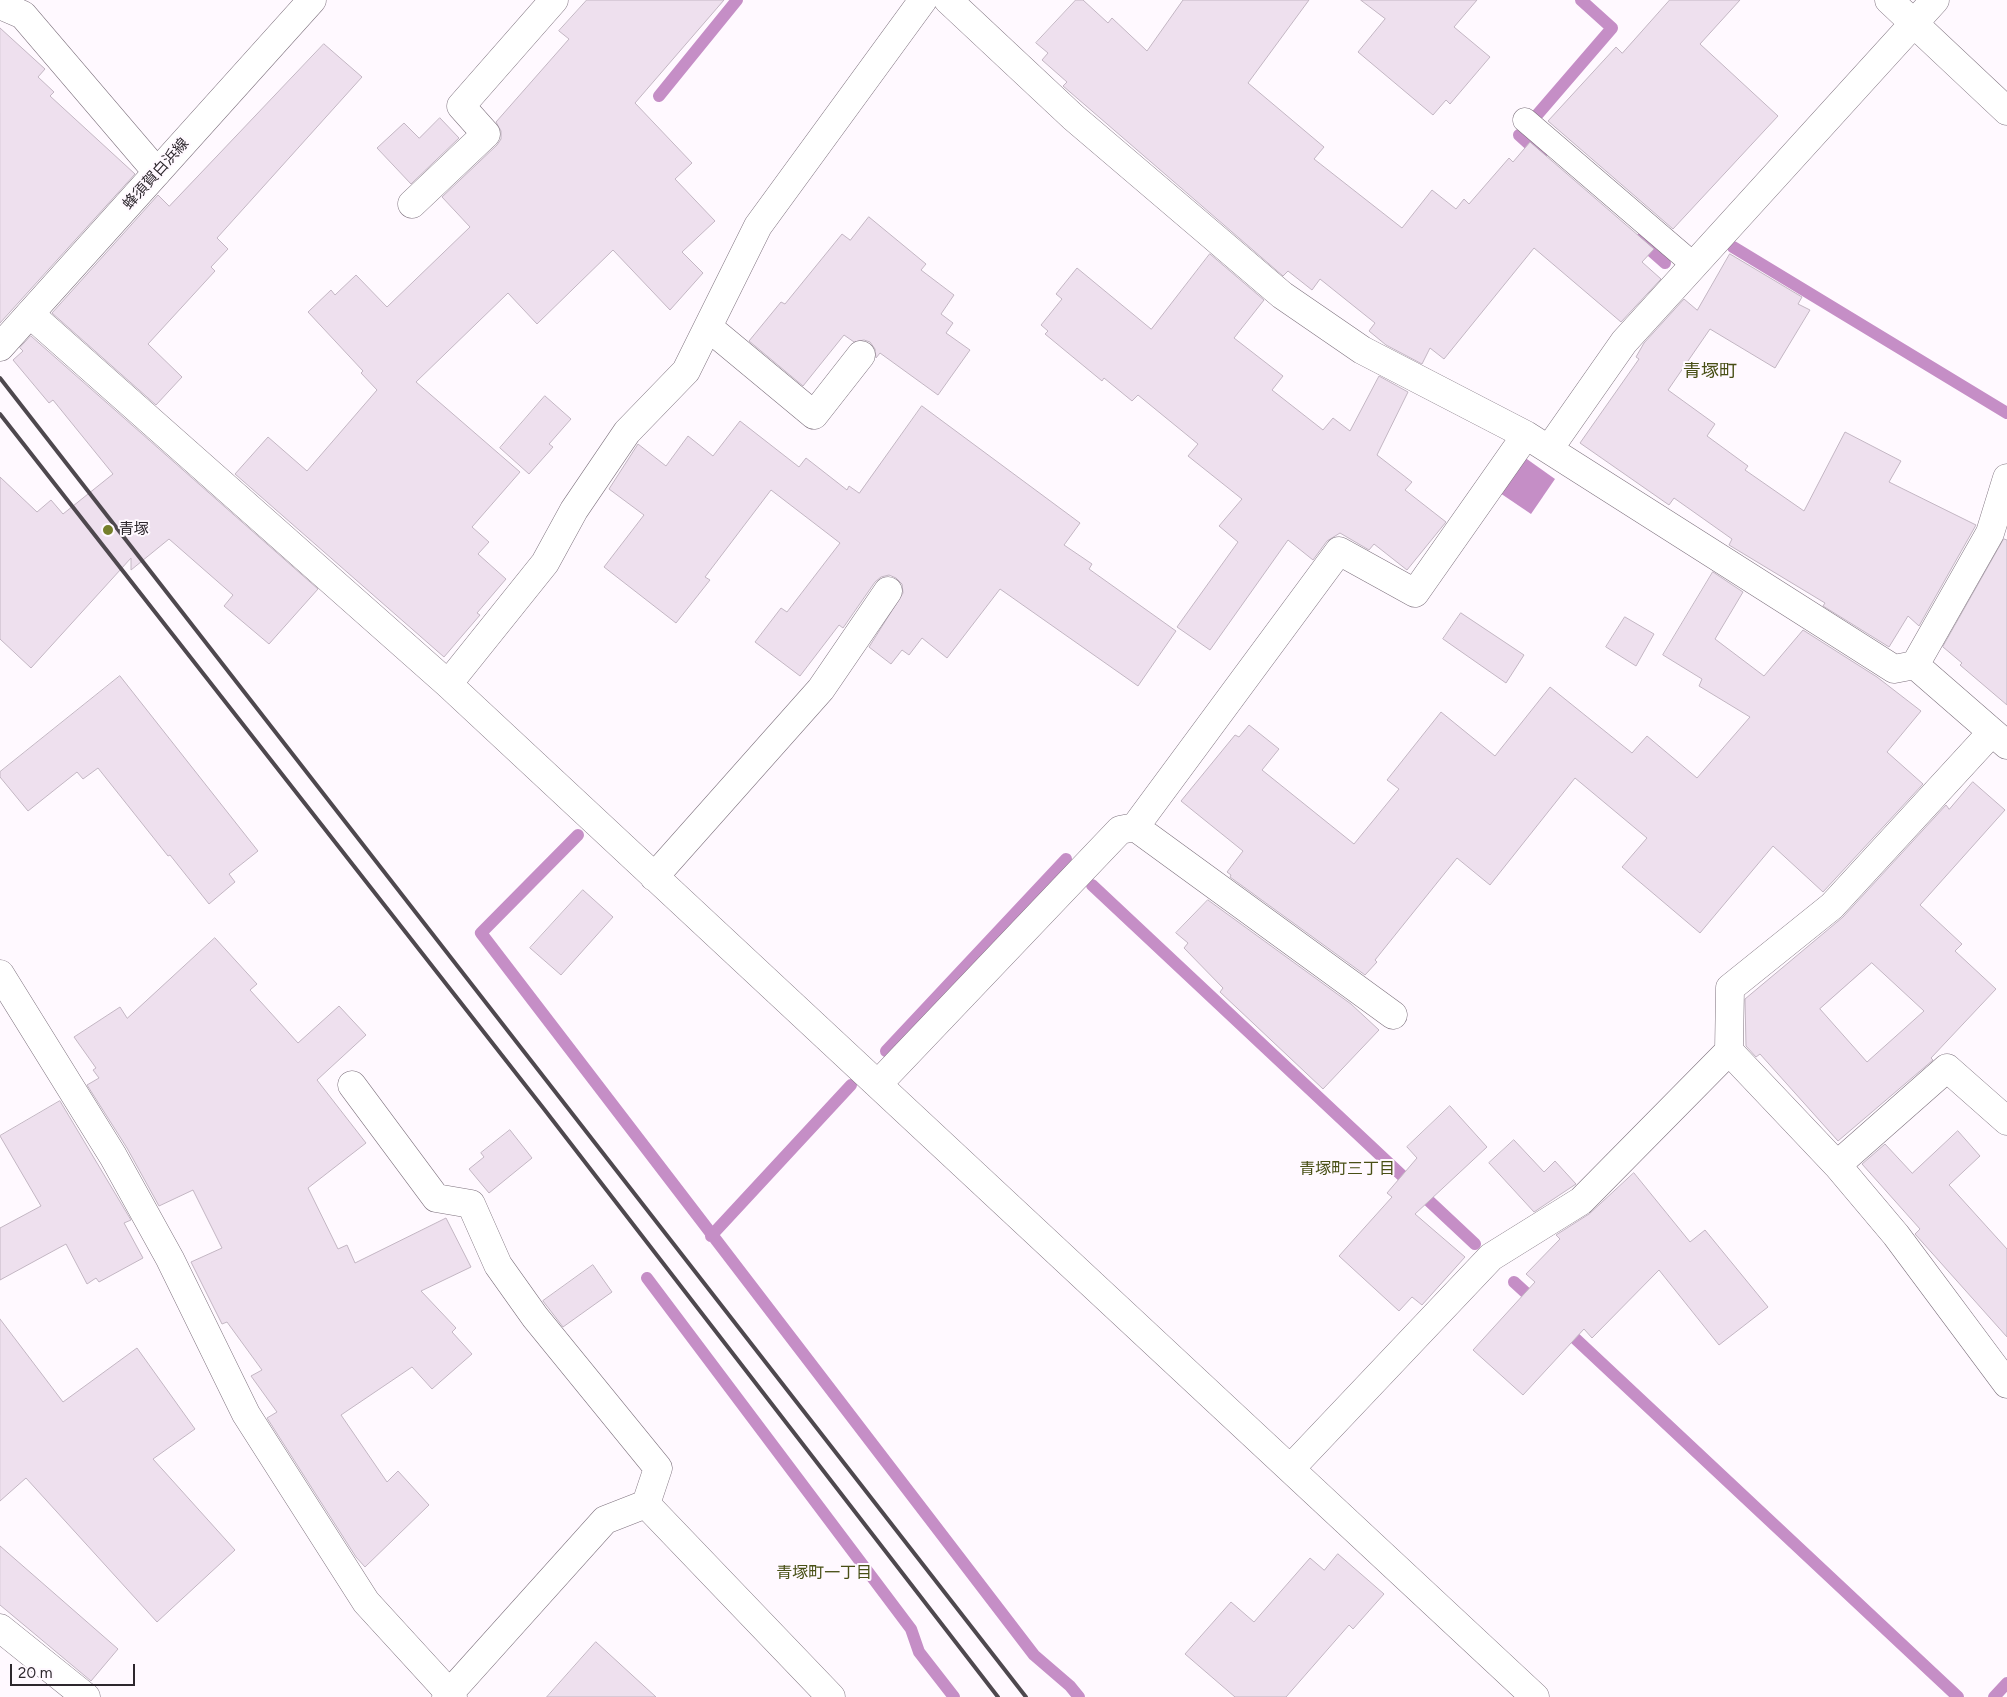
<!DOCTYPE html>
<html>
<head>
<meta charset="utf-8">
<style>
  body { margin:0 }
  #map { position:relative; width:2007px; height:1697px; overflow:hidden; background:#fff9ff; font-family:Figtree,sans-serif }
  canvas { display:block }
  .scale { position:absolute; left:10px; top:1664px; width:125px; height:22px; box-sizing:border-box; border:2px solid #2d272d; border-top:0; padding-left:6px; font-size:15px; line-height:18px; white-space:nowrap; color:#2d272d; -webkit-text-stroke:4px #fff9ff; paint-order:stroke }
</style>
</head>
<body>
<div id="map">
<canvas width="2007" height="1697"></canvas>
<div class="scale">20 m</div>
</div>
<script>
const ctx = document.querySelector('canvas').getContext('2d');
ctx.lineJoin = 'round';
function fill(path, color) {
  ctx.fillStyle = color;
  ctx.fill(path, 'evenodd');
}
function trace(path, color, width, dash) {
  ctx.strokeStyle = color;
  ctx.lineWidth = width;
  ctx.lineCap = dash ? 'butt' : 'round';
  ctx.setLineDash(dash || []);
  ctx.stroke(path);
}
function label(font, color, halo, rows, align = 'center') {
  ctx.font = font + ' Figtree,"Noto Sans JP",sans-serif';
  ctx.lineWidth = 4;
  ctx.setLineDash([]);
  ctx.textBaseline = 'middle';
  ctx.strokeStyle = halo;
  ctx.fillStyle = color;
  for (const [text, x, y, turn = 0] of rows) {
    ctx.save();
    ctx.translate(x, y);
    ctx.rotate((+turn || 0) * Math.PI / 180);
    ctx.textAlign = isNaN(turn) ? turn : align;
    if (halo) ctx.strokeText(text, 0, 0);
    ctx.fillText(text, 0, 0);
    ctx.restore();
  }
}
const water = new Path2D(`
  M 1524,457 L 1555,479 L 1531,514 L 1500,493 Z`);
const stream = new Path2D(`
  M 659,96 L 737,0
  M 1537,115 L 1612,28 L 1581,0
  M 1519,135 L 1541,155
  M 1639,240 L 1665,263
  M 1733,247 L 2007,413
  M 578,835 L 481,933 L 1034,1655 L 1070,1686 L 1079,1697
  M 1092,885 L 1475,1244
  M 886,1051 L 1066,859
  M 711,1236 L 851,1085
  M 647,1278 L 911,1629 L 919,1652 L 954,1697
  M 1514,1282 L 1538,1304
  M 1564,1328 L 1958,1697
  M 1994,1697 L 2007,1683`);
const building = new Path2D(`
  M 587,0 L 724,0 L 635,103 L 692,163 L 675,179 L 715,221 L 682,252 L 703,273 L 670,310 L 613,250 L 537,324 L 508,293 L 416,382 L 520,472 L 472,527 L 489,542 L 478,554 L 506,579 L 477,613 L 480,615 L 444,657 L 235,474 L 268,437 L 307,471 L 377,390 L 361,373 L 363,371 L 308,312 L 331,290 L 335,295 L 356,275 L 387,307 L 470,227 L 442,197 L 497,145 L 501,139 L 501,131 L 496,122 L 569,39 L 559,31 Z
  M 1076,0 L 1083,0 L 1108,23 L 1112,18 L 1147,51 L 1183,0 L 1309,0 L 1248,83 L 1324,147 L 1314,159 L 1402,228 L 1432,190 L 1456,209 L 1464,199 L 1469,204 L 1509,158 L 1513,162 L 1530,142 L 1654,249 L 1642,262 L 1661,279 L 1621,322 L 1534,248 L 1444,359 L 1430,348 L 1422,364 L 1386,345 L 1369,331 L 1375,323 L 1320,279 L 1312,290 L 1288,271 L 1283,276 L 1063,86 L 1067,82 L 1042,60 L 1048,53 L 1036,43 Z
  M 1361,0 L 1477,0 L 1454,27 L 1490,57 L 1450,104 L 1446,100 L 1433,115 L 1358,52 L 1385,19 Z
  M 1670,0 L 1740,0 L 1700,44 L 1778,116 L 1673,229 L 1548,121 L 1616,47 L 1622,53 Z
  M 0,28 L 45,69 L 38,77 L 54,92 L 50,96 L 135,174 L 0,323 Z
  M 324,44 L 362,77 L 217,238 L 228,249 L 211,267 L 215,271 L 148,344 L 182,377 L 156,405 L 52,313 L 158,195 L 169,206 Z
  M 440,118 L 459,138 L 411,184 L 377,148 L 404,123 L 419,138 Z
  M 869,217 L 926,264 L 921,270 L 954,295 L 941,314 L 953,323 L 946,333 L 970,350 L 938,395 L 880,353 L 876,358 L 875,349 L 870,342 L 864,340 L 854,342 L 844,335 L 803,386 L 749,341 L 781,302 L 785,304 L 842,234 L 850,240 Z
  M 1210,254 L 1264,300 L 1234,338 L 1283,376 L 1272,390 L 1323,430 L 1333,418 L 1350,431 L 1379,376 L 1408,392 L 1377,455 L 1412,482 L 1405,490 L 1446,522 L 1407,570 L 1374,544 L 1369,550 L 1340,533 L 1327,541 L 1313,560 L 1288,540 L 1210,650 L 1177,627 L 1238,542 L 1219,526 L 1242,499 L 1188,456 L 1198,444 L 1138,395 L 1132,401 L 1104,378 L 1102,381 L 1045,334 L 1048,331 L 1041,325 L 1062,299 L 1056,294 L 1077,268 L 1151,329 Z
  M 1730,254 L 1802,297 L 1798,304 L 1810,310 L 1775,368 L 1710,329 L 1668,390 L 1715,424 L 1707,436 L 1748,466 L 1745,470 L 1804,511 L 1845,432 L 1901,461 L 1889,482 L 1976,525 L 1919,626 L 1908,616 L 1889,647 L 1823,606 L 1825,603 L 1729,545 L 1732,539 L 1674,498 L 1669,505 L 1580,443 L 1639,359 L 1636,357 L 1644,343 L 1684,299 L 1697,310 Z
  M 31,336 L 318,589 L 269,644 L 224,606 L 233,595 L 169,539 L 131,570 L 131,558 L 31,668 L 0,639 L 0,477 L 37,512 L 51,500 L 63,514 L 113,474 L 53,400 L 49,403 L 13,360 L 23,351 L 20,348 Z
  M 545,396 L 571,419 L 549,444 L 553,447 L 529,474 L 500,448 Z
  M 922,406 L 1080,523 L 1064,545 L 1092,564 L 1089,569 L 1176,631 L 1138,686 L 1000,589 L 947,658 L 922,638 L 909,655 L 902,650 L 891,664 L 869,647 L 903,593 L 902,584 L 896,578 L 889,575 L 881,577 L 875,582 L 843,628 L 839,625 L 800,676 L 755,642 L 781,608 L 787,612 L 840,543 L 771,490 L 705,577 L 710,580 L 676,623 L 604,567 L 644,515 L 609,489 L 638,444 L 666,466 L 688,436 L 713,456 L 740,421 L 799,467 L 806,458 L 847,490 L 849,486 L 859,493 Z
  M 2004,539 L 2007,540 L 2007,705 L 1960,665 L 1962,663 L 1943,647 Z
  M 1713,572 L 1743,592 L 1715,639 L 1764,676 L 1803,630 L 1877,677 L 1921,711 L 1887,752 L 1923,784 L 1823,892 L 1773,846 L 1700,933 L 1622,867 L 1647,838 L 1575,778 L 1490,885 L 1457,858 L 1375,960 L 1377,962 L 1365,975 L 1230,877 L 1231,875 L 1227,872 L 1243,851 L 1181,801 L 1235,735 L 1239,737 L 1249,725 L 1279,749 L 1262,770 L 1354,844 L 1399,789 L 1387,780 L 1441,712 L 1495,756 L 1550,687 L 1632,753 L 1647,736 L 1697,778 L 1750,717 L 1699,686 L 1702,679 L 1663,655 Z
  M 1461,613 L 1524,655 L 1506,683 L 1443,639 Z
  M 1625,617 L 1654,634 L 1636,666 L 1606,647 Z
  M 120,676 L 258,851 L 229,874 L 235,882 L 209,904 L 170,855 L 168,856 L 98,768 L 83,779 L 77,772 L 28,811 L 0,777 L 0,772 Z
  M 1973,782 L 2005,810 L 1920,905 L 1962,944 L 1955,951 L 1996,989 L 1931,1058 L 1933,1060 L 1838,1141 L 1760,1054 L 1756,1057 L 1746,1046 L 1745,999 L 1843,917 L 1946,805 L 1949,809 ZM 1872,963 L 1924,1011 L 1867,1062 L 1820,1009 Z
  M 583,890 L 613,917 L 561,975 L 530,948 Z
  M 1208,900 L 1351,1004 L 1379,1030 L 1323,1089 L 1220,992 L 1223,988 L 1184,948 L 1188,943 L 1176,933 Z
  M 215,938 L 257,984 L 250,990 L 298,1043 L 339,1006 L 366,1035 L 317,1080 L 366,1143 L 308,1188 L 338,1249 L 347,1245 L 355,1263 L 446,1218 L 471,1267 L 421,1291 L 456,1328 L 452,1332 L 472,1354 L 432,1389 L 412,1367 L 341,1415 L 387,1482 L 398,1471 L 429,1505 L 365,1567 L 356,1557 L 267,1418 L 277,1412 L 251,1376 L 262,1370 L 227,1322 L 222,1324 L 191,1262 L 222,1248 L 193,1190 L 159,1206 L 127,1148 L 87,1085 L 99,1078 L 93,1070 L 96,1068 L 74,1037 L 120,1007 L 127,1018 Z
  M 60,1101 L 131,1220 L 124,1223 L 143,1258 L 99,1282 L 96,1278 L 87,1284 L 66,1244 L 0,1280 L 0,1228 L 41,1206 L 0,1136 Z
  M 1450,1106 L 1487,1147 L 1415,1214 L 1465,1257 L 1422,1305 L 1412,1297 L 1399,1311 L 1339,1256 L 1392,1197 L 1387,1193 L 1417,1158 L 1407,1147 Z
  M 510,1130 L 532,1158 L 489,1193 L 469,1169 L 484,1157 L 481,1153 Z
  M 1958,1131 L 1980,1156 L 1949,1185 L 2007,1249 L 2007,1337 L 1915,1234 L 1920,1229 L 1862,1164 L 1885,1144 L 1912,1173 Z
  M 1514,1140 L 1544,1172 L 1555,1161 L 1576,1184 L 1534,1212 L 1489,1163 Z
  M 1634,1173 L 1690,1242 L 1705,1230 L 1768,1307 L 1719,1345 L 1659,1270 L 1592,1338 L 1584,1329 L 1523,1395 L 1473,1350 L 1535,1282 L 1526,1274 L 1560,1239 L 1556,1235 L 1589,1214 Z
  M 593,1265 L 612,1292 L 563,1327 L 543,1301 Z
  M 0,1319 L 63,1402 L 137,1348 L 195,1429 L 153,1459 L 235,1550 L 157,1622 L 26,1478 L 0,1501 Z
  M 0,1546 L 118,1649 L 91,1681 L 0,1605 Z
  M 1338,1554 L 1384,1594 L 1353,1629 L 1349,1625 L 1286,1697 L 1235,1697 L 1185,1654 L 1231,1602 L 1254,1622 L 1310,1558 L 1324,1570 Z
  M 596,1642 L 656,1697 L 547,1697 Z`);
const lane = new Path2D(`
  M 1525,120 L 1694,265`);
const street = new Path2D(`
  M 948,0 L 1073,117 L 1282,295 L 1362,350 L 1526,435 L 1894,669 L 1915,665
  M 1889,0 L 2007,111
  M 0,5 L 23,15 L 157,172
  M 412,204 L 486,134 L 461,106 L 554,0
  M 30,314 L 448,684 L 1535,1697
  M 708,327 L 814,415 L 861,355
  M 1549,449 L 1624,342 L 1935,0
  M 1915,665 L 1990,533 L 2007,478
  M 1915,665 L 2007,745
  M 448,684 L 545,563 L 574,510 L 627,432 L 686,371 L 758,226 L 923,0
  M 1992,732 L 1832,906 L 1730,988 L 1729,1051 L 1837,1165 L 1896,1235 L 2007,1384
  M 1135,827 L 1339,551 L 1415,593 L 1526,435
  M 654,877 L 821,689 L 888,591
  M 0,974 L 113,1156 L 170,1259 L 246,1414 L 366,1602 L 453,1697
  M 878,1084 L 1120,830 L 1135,827 L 1393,1015
  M 352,1085 L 436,1198 L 471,1204 L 498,1265 L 535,1317 L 658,1468 L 646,1504
  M 1837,1165 L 1947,1068 L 2007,1121
  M 1291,1468 L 1491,1257 L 1581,1201 L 1729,1051
  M 0,1628 L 86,1697
  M 446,1697 L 605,1520 L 646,1504 L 831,1697`);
const secondary = new Path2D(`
  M 0,347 L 312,0`);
const rail = new Path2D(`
  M 0,378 L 1026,1697
  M 0,414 L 544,1109 L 998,1697`);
const markers = [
  [108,530,6,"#757f2b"]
];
const streetNames = [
  ["蜂須賀白浜線",156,174,-48]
];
const poiNames = [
  ["青塚",119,530]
];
const neighbourhoodNames = [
  ["青塚町三丁目",1347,1169],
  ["青塚町一丁目",824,1573]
];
const quarterNames = [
  ["青塚町",1710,372]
];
fill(water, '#c58ec6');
trace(stream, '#c58ec6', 12);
fill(building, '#eee0ee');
trace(building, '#c3b6c3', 1);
trace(lane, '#7e727e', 25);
trace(street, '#7e727e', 29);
trace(secondary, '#7e727e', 29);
trace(lane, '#fff', 24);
trace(street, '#fff', 28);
trace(secondary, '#fff', 28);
trace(rail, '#4e484e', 4);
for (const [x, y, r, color] of markers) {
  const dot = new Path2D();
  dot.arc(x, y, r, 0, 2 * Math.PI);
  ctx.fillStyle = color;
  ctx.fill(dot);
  trace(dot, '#fff9ff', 2);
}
label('15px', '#2d272d', '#fff9ff', streetNames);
label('15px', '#2d272d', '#fff9ff', poiNames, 'left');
label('16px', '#484f15', '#fff9ff', neighbourhoodNames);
label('18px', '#484f15', '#fff9ff', quarterNames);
</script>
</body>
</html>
